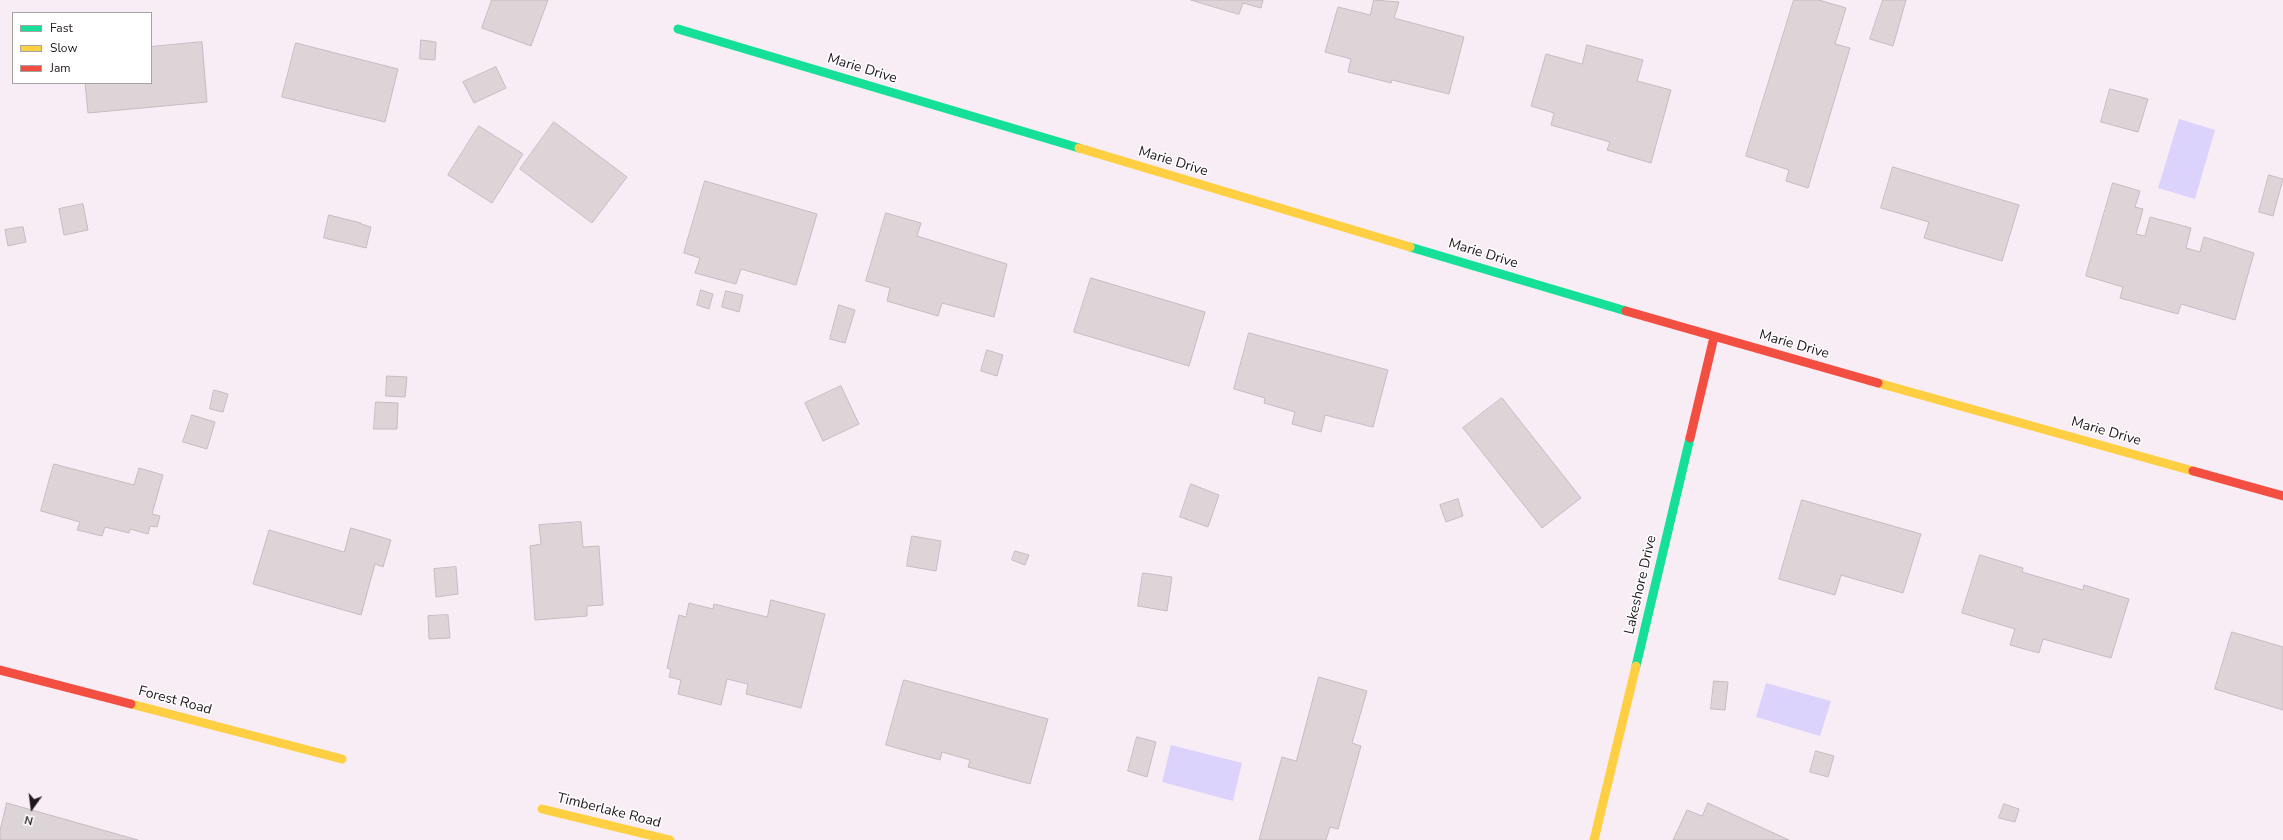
<!DOCTYPE html>
<html>
<head>
<meta charset="utf-8">
<style>
  body { margin:0 }
  #map { position:relative; width:2283px; height:840px; overflow:hidden; background:#f8edf5; font-family:"Nunito Sans",sans-serif }
  canvas { display:block }
  .legend { position:absolute; left:12px; top:12px; width:140px; height:72px; box-sizing:border-box; background:#fff; border:1px solid #a5a2a4; margin:0; padding:5px 7px; list-style:none; font-size:12px; color:#1e171c }
  .legend li { display:flex; align-items:center; gap:8px; height:20px }
  .legend b { width:20px; border:1px solid #a5a2a4 }
  .north { position:absolute; left:12px; top:788px; width:40px; height:40px; -webkit-text-stroke:3px #fff; paint-order:stroke; rotate:194deg; font-size:11px; font-weight:700; line-height:16px; text-align:center; color:#1e171c }
  .north::after { content:''; display:block; margin:auto; width:14px; height:18px; background:#1e171c; clip-path:polygon(50% 0,100% 100%,50% 72%,0 100%) }
</style>
</head>
<body>
<div id="map">
<canvas width="2283" height="840"></canvas>
<ul class="legend">
<li><b style="height:5px;background:#16e098"></b>Fast</li>
<li><b style="height:5px;background:#ffcf43"></b>Slow</li>
<li><b style="height:5px;background:#f24e42"></b>Jam</li>
</ul>
<div class="north">N</div>
</div>
<script>
const ctx = document.querySelector('canvas').getContext('2d');
ctx.lineJoin = 'round';
function fill(path, color) {
  ctx.fillStyle = color;
  ctx.fill(path, 'evenodd');
}
function trace(path, color, width, dash) {
  ctx.strokeStyle = color;
  ctx.lineWidth = width;
  ctx.lineCap = dash ? 'butt' : 'round';
  ctx.setLineDash(dash || []);
  ctx.stroke(path);
}
function label(font, color, halo, rows, align = 'center') {
  ctx.font = font + ' "Nunito Sans",sans-serif';
  ctx.lineWidth = 3;
  ctx.setLineDash([]);
  ctx.textBaseline = 'middle';
  ctx.strokeStyle = halo;
  ctx.fillStyle = color;
  for (const [text, x, y, turn = 0] of rows) {
    ctx.save();
    ctx.translate(x, y);
    ctx.rotate((+turn || 0) * Math.PI / 180);
    ctx.textAlign = isNaN(turn) ? turn : align;
    if (halo) ctx.strokeText(text, 0, 0);
    ctx.fillText(text, 0, 0);
    ctx.restore();
  }
}
const water = new Path2D(`
  M 2179,119 L 2215,130 L 2195,199 L 2158,188 Z
  M 1766,683 L 1831,701 L 1820,736 L 1756,717 Z
  M 1171,745 L 1242,763 L 1233,801 L 1162,782 Z`);
const building = new Path2D(`
  M 492,0 L 548,0 L 531,46 L 482,28 Z
  M 1191,0 L 1263,0 L 1261,8 L 1243,3 L 1239,14 Z
  M 1374,0 L 1399,2 L 1394,18 L 1464,37 L 1449,94 L 1392,80 L 1391,83 L 1348,72 L 1351,59 L 1325,52 L 1338,7 L 1370,15 Z
  M 1794,0 L 1819,0 L 1846,8 L 1835,44 L 1850,48 L 1808,188 L 1786,181 L 1789,170 L 1746,156 Z
  M 1883,0 L 1906,0 L 1893,46 L 1870,39 Z
  M 421,40 L 436,42 L 435,60 L 420,59 Z
  M 202,42 L 207,102 L 88,113 L 85,83 L 151,83 L 151,47 Z
  M 296,43 L 398,69 L 385,122 L 282,97 Z
  M 1587,45 L 1643,60 L 1637,81 L 1671,90 L 1651,163 L 1607,150 L 1610,142 L 1551,125 L 1554,113 L 1531,106 L 1546,54 L 1582,64 Z
  M 496,67 L 506,88 L 474,103 L 463,82 Z
  M 2110,89 L 2148,99 L 2138,132 L 2101,122 Z
  M 554,122 L 627,177 L 592,223 L 520,169 Z
  M 479,126 L 523,154 L 492,203 L 448,175 Z
  M 1893,167 L 2019,205 L 2002,261 L 1924,238 L 1929,222 L 1881,208 Z
  M 2269,175 L 2283,179 L 2273,216 L 2259,212 Z
  M 705,181 L 817,214 L 796,285 L 741,269 L 736,284 L 695,273 L 700,258 L 684,253 Z
  M 2113,183 L 2140,191 L 2135,207 L 2143,209 L 2136,234 L 2145,236 L 2150,217 L 2191,228 L 2186,248 L 2200,252 L 2204,237 L 2254,253 L 2235,320 L 2181,304 L 2178,314 L 2120,298 L 2123,287 L 2086,276 Z
  M 83,204 L 88,230 L 64,235 L 59,209 Z
  M 886,213 L 921,223 L 917,236 L 1007,264 L 994,317 L 942,303 L 938,316 L 887,301 L 890,288 L 866,281 Z
  M 329,215 L 361,223 L 361,224 L 371,227 L 366,248 L 324,238 Z
  M 23,227 L 26,242 L 8,246 L 5,230 Z
  M 1091,278 L 1205,312 L 1189,366 L 1074,332 Z
  M 701,290 L 713,294 L 709,309 L 697,305 Z
  M 726,291 L 743,295 L 739,312 L 722,307 Z
  M 839,305 L 855,310 L 845,343 L 830,339 Z
  M 1249,333 L 1388,370 L 1373,427 L 1325,415 L 1321,432 L 1292,424 L 1295,412 L 1264,403 L 1265,398 L 1234,389 Z
  M 987,350 L 1003,355 L 997,376 L 981,371 Z
  M 387,376 L 407,377 L 405,397 L 386,396 Z
  M 841,386 L 859,424 L 823,441 L 805,403 Z
  M 214,390 L 228,394 L 223,412 L 210,409 Z
  M 1502,398 L 1581,498 L 1542,528 L 1463,428 Z
  M 376,402 L 398,403 L 397,429 L 374,429 Z
  M 192,415 L 215,422 L 207,449 L 183,442 Z
  M 54,464 L 134,485 L 139,468 L 163,475 L 152,514 L 160,516 L 157,527 L 150,526 L 148,534 L 130,529 L 129,533 L 105,527 L 102,536 L 77,530 L 80,522 L 41,511 Z
  M 1191,484 L 1219,495 L 1208,527 L 1180,517 Z
  M 1458,499 L 1463,516 L 1446,522 L 1440,505 Z
  M 1802,500 L 1921,534 L 1903,593 L 1841,575 L 1835,595 L 1779,579 Z
  M 581,522 L 583,547 L 599,546 L 603,605 L 587,606 L 587,616 L 535,620 L 530,546 L 541,544 L 539,525 Z
  M 351,528 L 391,540 L 383,567 L 375,564 L 361,615 L 253,584 L 269,530 L 344,552 Z
  M 912,536 L 941,541 L 936,571 L 907,566 Z
  M 1015,551 L 1029,555 L 1025,565 L 1012,560 Z
  M 1980,555 L 2023,568 L 2022,572 L 2083,590 L 2084,585 L 2129,599 L 2111,658 L 2043,639 L 2039,653 L 2010,645 L 2015,629 L 1962,613 Z
  M 456,567 L 458,594 L 436,597 L 434,569 Z
  M 1143,573 L 1172,577 L 1167,611 L 1138,606 Z
  M 771,600 L 825,614 L 801,708 L 746,694 L 748,684 L 727,679 L 721,705 L 678,694 L 681,680 L 669,677 L 671,669 L 667,668 L 679,615 L 686,617 L 689,603 L 713,609 L 714,604 L 767,617 Z
  M 448,615 L 450,638 L 429,639 L 428,616 Z
  M 2232,632 L 2283,647 L 2283,710 L 2215,689 Z
  M 1319,677 L 1367,691 L 1352,743 L 1361,746 L 1338,829 L 1330,827 L 1326,840 L 1259,840 L 1282,757 L 1296,761 Z
  M 904,680 L 1048,719 L 1030,784 L 968,767 L 970,760 L 942,752 L 940,760 L 886,745 Z
  M 1714,681 L 1728,682 L 1725,710 L 1711,709 Z
  M 1137,737 L 1156,742 L 1147,777 L 1128,771 Z
  M 1816,751 L 1834,756 L 1828,777 L 1810,772 Z
  M 7,803 L 138,840 L 0,840 L 0,831 Z
  M 1708,803 L 1789,840 L 1673,840 L 1687,810 L 1702,816 Z
  M 2004,804 L 2019,809 L 2015,822 L 1999,818 Z`);
const fast = new Path2D(`
  M 678,29 L 1079,148
  M 1410,247 L 1626,311
  M 1636,666 L 1690,438`);
const slow = new Path2D(`
  M 1079,148 L 1410,247
  M 1878,383 L 2193,471
  M 131,704 L 342,759
  M 542,809 L 670,840
  M 1594,840 L 1636,666`);
const jam = new Path2D(`
  M 1626,311 L 1878,383
  M 1690,438 L 1714,337
  M 2193,471 L 2283,496
  M 0,670 L 131,704`);
const streetNames = [
  ["Marie Drive",862,69,17],
  ["Marie Drive",1173,162,17],
  ["Marie Drive",1483,254,17],
  ["Marie Drive",1794,345,16],
  ["Marie Drive",2106,432,16],
  ["Lakeshore Drive",1641,585,-77],
  ["Forest Road",175,701,15],
  ["Timberlake Road",609,811,14]
];
fill(water, '#dcd3fc');
fill(building, '#ddd4d8');
trace(building, '#c4bcc0', 1);
trace(fast, '#16e098', 9);
trace(slow, '#ffcf43', 9);
trace(jam, '#f24e42', 9);
label('14px', '#1e171c', '#fff', streetNames);
</script>
</body>
</html>
